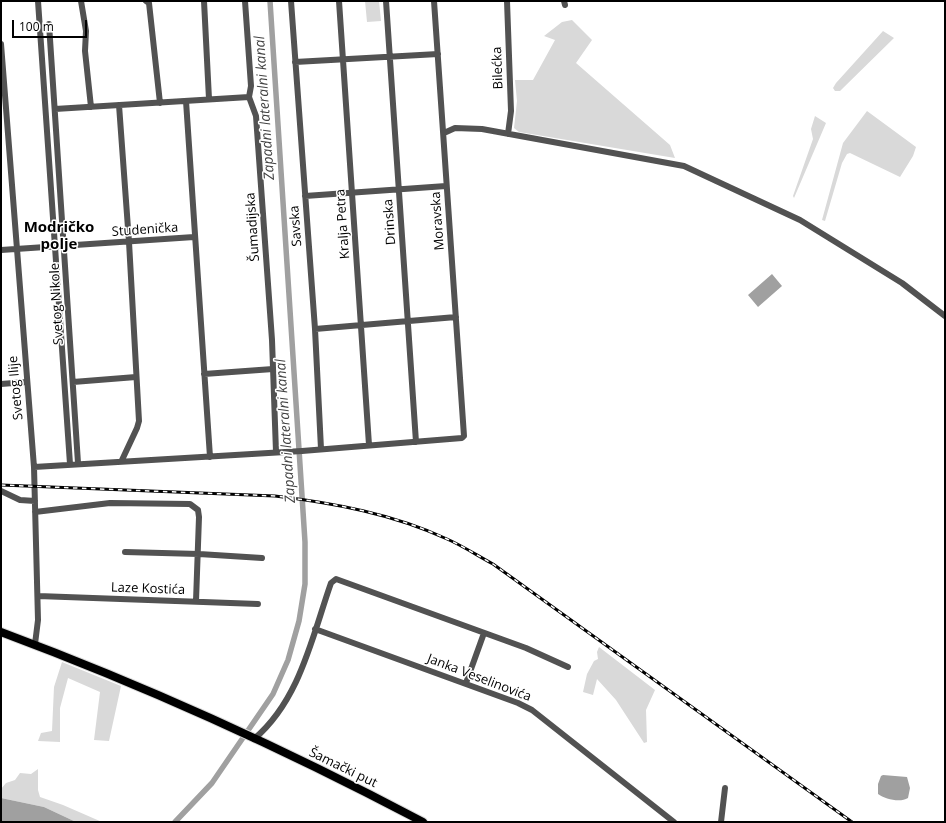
<!DOCTYPE html>
<html>
<head>
<meta charset="utf-8">
<style>
  body { margin:0 }
  #map { position:relative; width:946px; height:823px; overflow:hidden; background:#fff; font-family:"Open Sans",sans-serif }
  canvas { display:block }
  .frame { position:absolute; inset:0; border:2px solid #000; pointer-events:none }
  .scale { position:absolute; left:12px; top:20px; width:75px; height:18px; box-sizing:border-box; border:2px solid #000; border-top:0; padding-left:5px; font-size:12px; line-height:14px; white-space:nowrap; color:#000; -webkit-text-stroke:3px #fff; paint-order:stroke }
</style>
</head>
<body>
<div id="map">
<canvas width="946" height="823"></canvas>
<div class="frame"></div>
<div class="scale">100 m</div>
</div>
<script>
const ctx = document.querySelector('canvas').getContext('2d');
ctx.lineJoin = 'round';
function fill(path, color) {
  ctx.fillStyle = color;
  ctx.fill(path, 'evenodd');
}
function trace(path, color, width, dash) {
  ctx.strokeStyle = color;
  ctx.lineWidth = width;
  ctx.lineCap = dash ? 'butt' : 'round';
  ctx.setLineDash(dash || []);
  ctx.stroke(path);
}
function label(font, color, halo, rows, align = 'center') {
  ctx.font = font + ' "Open Sans",sans-serif';
  ctx.lineWidth = 3;
  ctx.setLineDash([]);
  ctx.textBaseline = 'middle';
  ctx.strokeStyle = halo;
  ctx.fillStyle = color;
  for (const [text, x, y, turn = 0] of rows) {
    ctx.save();
    ctx.translate(x, y);
    ctx.rotate((+turn || 0) * Math.PI / 180);
    ctx.textAlign = isNaN(turn) ? turn : align;
    if (halo) ctx.strokeText(text, 0, 0);
    ctx.fillText(text, 0, 0);
    ctx.restore();
  }
}
const green = new Path2D(`
  M 365,1 L 379,1 L 381,21 L 367,22 Z
  M 572,20 L 592,40 L 576,63 L 670,145 L 675,158 L 519,132 L 514,128 L 517,101 L 515,80 L 533,80 L 555,40 L 544,36 L 562,22 Z
  M 883,31 L 894,38 L 840,91 L 835,91 L 833,88 L 836,83 Z
  M 867,111 L 916,147 L 913,156 L 900,177 L 850,153 L 847,154 L 842,163 L 825,221 L 822,220 L 843,143 Z
  M 815,116 L 826,123 L 794,198 L 793,196 L 813,139 L 811,129 Z
  M 599,647 L 655,690 L 646,710 L 647,742 L 644,743 L 616,700 L 597,679 L 593,695 L 583,692 L 587,674 L 594,661 L 598,659 L 597,652 Z
  M 62,662 L 121,686 L 109,741 L 94,740 L 100,692 L 68,678 L 60,708 L 60,742 L 38,741 L 41,733 L 52,731 L 54,687 Z
  M 38,769 L 38,790 L 40,797 L 63,805 L 102,822 L 76,822 L 44,807 L 1,798 L 1,789 L 6,783 L 15,780 L 20,773 L 31,774 Z`);
const water = new Path2D(`
  M 772,274 L 782,286 L 758,307 L 748,295 Z
  M 883,775 L 907,777 L 910,788 L 908,798 C 900,803 885,799 878,794 L 878,784 L 881,776 Z
  M 1,798 L 44,807 L 76,822 L 1,822 Z`);
const canal = new Path2D(`
  M 175,822 L 212,783 L 273,694 L 288,660 L 299,621 L 305,584 L 305,542 L 270,1`);
const minor = new Path2D(`
  M 38,1 L 70,464
  M 81,1 L 86,31 L 85,51 L 91,107
  M 146,1 L 149,3 L 160,103
  M 204,1 L 209,99
  M 245,1 L 251,86 L 249,97 L 256,116 L 272,340 L 276,452
  M 291,1 L 315,329 L 321,449
  M 339,1 L 369,445
  M 386,1 L 416,442
  M 507,1 L 511,111 L 508,134
  M 564,1 L 565,5
  M 49,24 L 78,463
  M 1,44 L 34,467 L 38,620 L 35,644
  M 295,62 L 438,54
  M 186,101 L 210,457
  M 119,105 L 129,242 L 139,421 L 137,428 L 122,460
  M 55,109 L 249,97
  M 444,133 L 455,128 L 482,129 L 684,166 L 800,220 L 902,283 L 945,316
  M 305,196 L 446,186
  M 1,250 L 194,237
  M 315,329 L 456,317
  M 204,374 L 273,369
  M 73,382 L 136,377
  M 1,384 L 26,382
  M 34,467 L 302,451 L 462,438 L 464,436 L 434,1
  M 1,491 L 20,500 L 35,501
  M 35,512 L 110,503 L 190,504 L 198,510 L 199,517 L 196,601
  M 125,552 L 199,554 L 262,558
  M 38,596 L 258,604
  M 315,629 L 518,703 L 532,710 L 674,822
  M 466,683 L 484,633
  M 254,739 C 300,700 312,637 331,583 L 336,579 L 526,648 L 568,667
  M 721,822 L 725,788`);
const major = new Path2D(`
  M 1,632 C 146,686 287,750 423,822`);
const rail = new Path2D(`
  M 1,485 L 275,496 C 334,503 393,514 447,539 C 463,546 478,556 493,564 L 852,822`);
const streetNames = [
  ["Bilećka",498,68,-92],
  ["Moravska",438,221,-94],
  ["Drinska",390,222,-94],
  ["Kralja Petra",343,224,-94],
  ["Savska",296,226,-94],
  ["Šumadijska",253,227,-94],
  ["Studenička",145,230,-4],
  ["Svetog Nikole",57,304,-93],
  ["Svetog Ilije",16,388,-95],
  ["Laze Kostića",148,589,2],
  ["Janka Veselinovića",479,678,21],
  ["Šamački put",343,768,26]
];
const waterNames = [
  ["Zapadni lateralni kanal",265,108,-94],
  ["Zapadni lateralni kanal",286,431,-94]
];
const quarterNames = [
  ["Modričko",59,228],
  ["polje",59,245]
];
fill(green, '#d9d9d9');
fill(water, '#a0a0a0');
trace(canal, '#a0a0a0', 5.5);
trace(major, '#dbdbdb', 10);
trace(minor, '#525252', 6);
trace(major, '#000', 8);
trace(rail, '#000', 3);
trace(rail, '#fff', 1.5, [4.5]);
label('13px', '#000', '#fff', streetNames);
label('italic 14px', '#414141', '#fff', waterNames);
label('bold 15px', '#000', '#fff', quarterNames);
</script>
</body>
</html>
